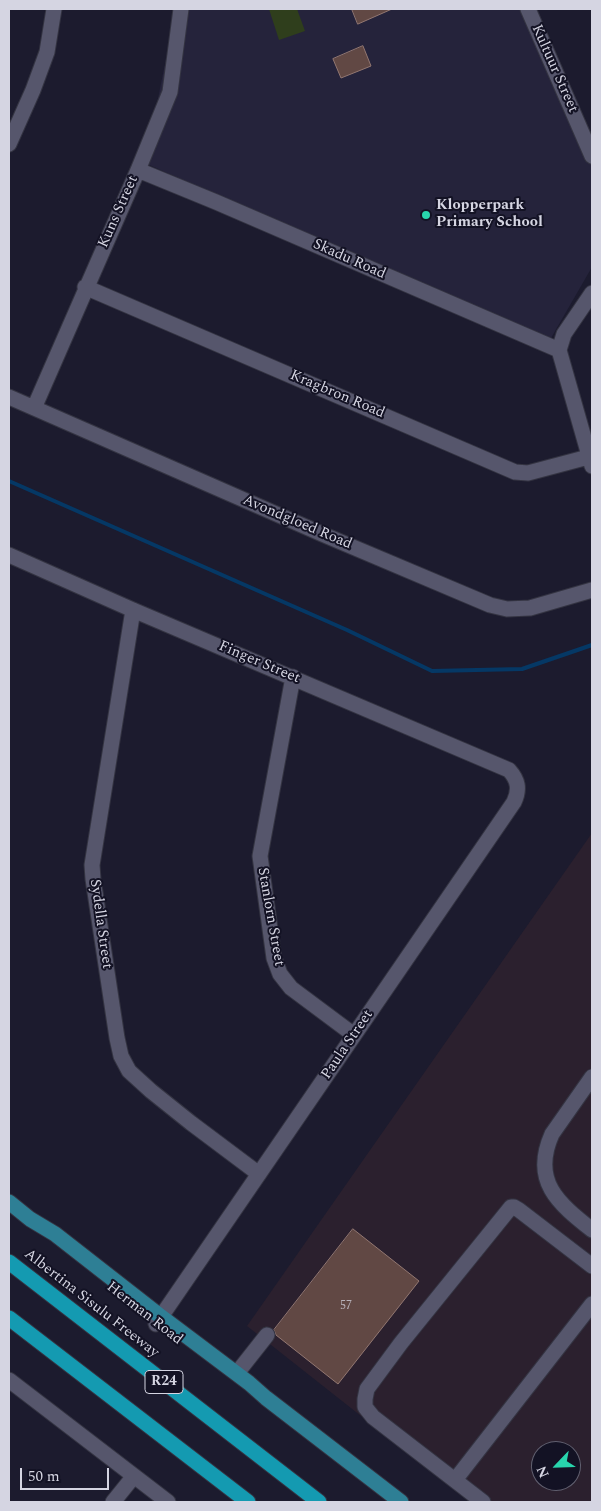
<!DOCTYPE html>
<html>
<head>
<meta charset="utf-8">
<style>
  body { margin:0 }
  #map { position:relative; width:601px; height:1511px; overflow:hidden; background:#1c1b2e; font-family:Spectral,serif }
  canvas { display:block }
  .frame { position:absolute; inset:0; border:10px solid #d5d5e2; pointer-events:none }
  .north { position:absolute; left:531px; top:1441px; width:50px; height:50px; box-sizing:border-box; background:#131224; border:1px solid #616070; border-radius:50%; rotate:246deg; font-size:14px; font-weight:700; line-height:20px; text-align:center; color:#d5d5e2 }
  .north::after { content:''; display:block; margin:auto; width:18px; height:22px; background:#28d5ad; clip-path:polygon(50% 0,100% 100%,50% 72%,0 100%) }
  .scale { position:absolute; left:20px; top:1468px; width:89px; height:22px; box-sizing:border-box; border:2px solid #d5d5e2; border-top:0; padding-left:6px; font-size:15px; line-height:18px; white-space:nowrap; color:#d5d5e2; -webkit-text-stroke:4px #131224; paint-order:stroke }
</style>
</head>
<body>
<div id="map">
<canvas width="601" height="1511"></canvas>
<div class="frame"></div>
<div class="north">N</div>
<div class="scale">50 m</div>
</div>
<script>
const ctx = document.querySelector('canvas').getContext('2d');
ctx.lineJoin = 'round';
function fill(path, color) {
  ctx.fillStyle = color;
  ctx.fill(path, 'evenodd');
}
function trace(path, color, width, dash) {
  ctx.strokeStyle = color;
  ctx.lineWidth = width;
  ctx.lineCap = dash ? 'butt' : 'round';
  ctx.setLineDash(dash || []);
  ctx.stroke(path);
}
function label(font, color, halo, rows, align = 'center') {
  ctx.font = font + ' Spectral,serif';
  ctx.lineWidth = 4;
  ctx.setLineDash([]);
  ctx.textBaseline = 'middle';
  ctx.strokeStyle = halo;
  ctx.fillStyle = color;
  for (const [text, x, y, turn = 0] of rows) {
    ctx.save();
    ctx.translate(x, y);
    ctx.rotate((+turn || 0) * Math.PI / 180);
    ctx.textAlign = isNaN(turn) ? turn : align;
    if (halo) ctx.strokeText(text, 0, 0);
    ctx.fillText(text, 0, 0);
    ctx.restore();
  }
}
const industrial = new Path2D(`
  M 592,833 L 592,1502 L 470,1502 L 247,1326 ZM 541,1451 L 571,1451 L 571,1481 L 541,1481 Z`);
const built = new Path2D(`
  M 176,9 L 530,9 L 592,153 L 592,267 L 547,345 L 145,163 Z`);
const green = new Path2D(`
  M 269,9 L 297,9 L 305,31 L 279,40 Z`);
const stream = new Path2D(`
  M 9,481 L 347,630 L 432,671 L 522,669 L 592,645`);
const building = new Path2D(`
  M 352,9 L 392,9 L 358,24 Z
  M 363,46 L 371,66 L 341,78 L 333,59 Z
  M 353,1229 L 419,1281 L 338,1384 L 276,1335 L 274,1330 Z`);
const minor = new Path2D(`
  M 528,9 L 592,156
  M 9,144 L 33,90 L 47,52 L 54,9
  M 138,170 L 216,202 L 559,350
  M 85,287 L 515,472 L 528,473 L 592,456
  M 592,293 L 564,334 L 559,350 L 592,466
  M 9,397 L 322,534 L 490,605 L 507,609 L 530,608 L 592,590
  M 34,408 L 138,170 L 170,92 L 181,9
  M 9,555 L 133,610 L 509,770 C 518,780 520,789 514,802 L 156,1324
  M 133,610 L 92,865 L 93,879 L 117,1038 L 121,1056 L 129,1071 L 151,1091 L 191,1123 L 259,1174
  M 293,677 L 260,856 L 274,958 L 280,974 L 291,988 L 354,1035
  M 592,1077 L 552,1134 C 531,1181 558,1203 592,1230
  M 237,1373 L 267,1335
  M 9,1380 L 168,1502
  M 455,1480 L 592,1304
  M 113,1502 L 134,1476
  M 483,1502 L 373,1417 L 365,1407 L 365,1399 L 367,1389 L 401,1343 L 511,1207 L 514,1207 L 519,1210 L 592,1266`);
const major = new Path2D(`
  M 9,1202 L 30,1219 L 55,1234 L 160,1316 L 249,1383 L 266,1398 L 401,1502`);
const highway = new Path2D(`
  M 9,1262 L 319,1502
  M 9,1318 L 248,1502`);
const markers = [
  [426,215,5,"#28d5ad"]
];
const numberNames = [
  ["57",346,1307]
];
const shields = [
  [164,1382,38]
];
const shieldNames = [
  ["R24",164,1382]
];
const streetNames = [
  ["Kultuur Street",554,69,66],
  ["Kuns Street",119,212,-66],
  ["Skadu Road",349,260,24],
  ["Kragbron Road",337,395,23],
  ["Avondgloed Road",297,523,23],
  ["Finger Street",259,663,23],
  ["Stanlorn Street",270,917,80],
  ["Sydella Street",100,924,82],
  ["Paula Street",348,1045,-56],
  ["Albertina Sisulu Freeway",91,1304,38],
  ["Herman Road",144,1314,38]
];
const poiNames = [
  ["Klopperpark",436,206],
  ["Primary School",436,223]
];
fill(industrial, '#2b202e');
fill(built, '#25233b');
fill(green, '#2f3e1c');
trace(stream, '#053865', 4);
fill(building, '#614844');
trace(building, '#927771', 1);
trace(minor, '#343442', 17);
trace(major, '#343442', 17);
trace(highway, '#343442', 17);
trace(minor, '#56566c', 15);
trace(major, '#2e7f95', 15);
trace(highway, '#149ab1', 15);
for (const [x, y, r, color] of markers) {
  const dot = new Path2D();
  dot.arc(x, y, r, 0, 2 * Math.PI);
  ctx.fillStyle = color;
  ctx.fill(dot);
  trace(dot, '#131224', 2);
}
label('12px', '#b8b2ba', null, numberNames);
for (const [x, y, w] of shields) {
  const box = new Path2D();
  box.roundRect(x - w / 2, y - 11.5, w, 23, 4);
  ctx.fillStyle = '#131224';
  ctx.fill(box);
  trace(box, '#d5d5e2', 1);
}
label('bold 14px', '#d5d5e2', null, shieldNames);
label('15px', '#d5d5e2', '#131224', streetNames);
label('bold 15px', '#d5d5e2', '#131224', poiNames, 'left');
</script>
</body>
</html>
